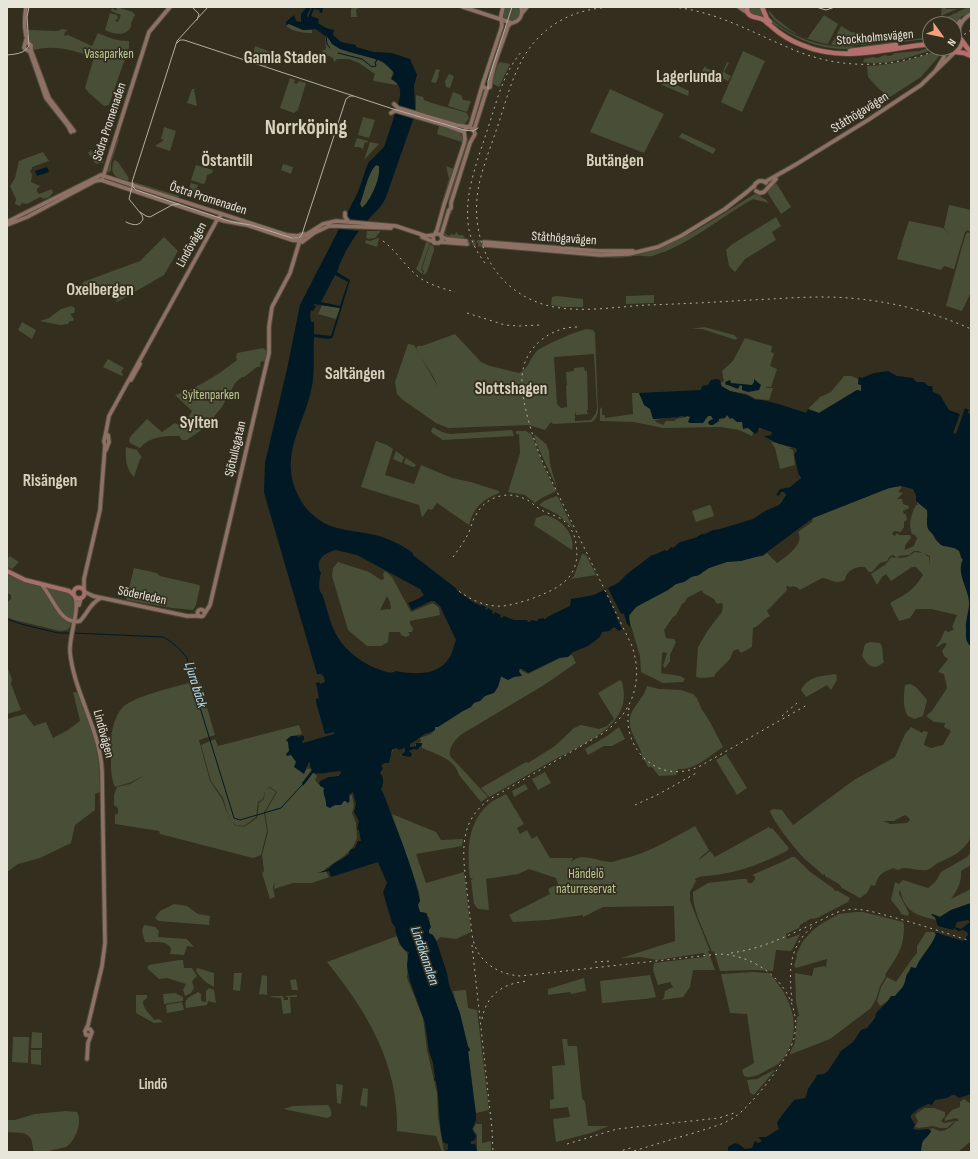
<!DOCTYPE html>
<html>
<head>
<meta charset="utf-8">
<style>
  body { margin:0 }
  #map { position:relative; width:978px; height:1159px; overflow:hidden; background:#332e1e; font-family:"Sofia Sans Condensed",sans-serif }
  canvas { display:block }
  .frame { position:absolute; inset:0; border:8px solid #e8e5db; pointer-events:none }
  .north { position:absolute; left:922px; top:16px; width:40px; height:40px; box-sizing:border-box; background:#332e1e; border:1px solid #7b776a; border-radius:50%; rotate:123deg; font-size:11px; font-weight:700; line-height:16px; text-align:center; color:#e8e5db }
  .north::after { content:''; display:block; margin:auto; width:14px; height:18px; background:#f1a27b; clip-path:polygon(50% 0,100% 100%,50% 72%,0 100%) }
</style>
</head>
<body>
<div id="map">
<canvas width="978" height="1159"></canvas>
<div class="frame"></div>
<div class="north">N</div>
</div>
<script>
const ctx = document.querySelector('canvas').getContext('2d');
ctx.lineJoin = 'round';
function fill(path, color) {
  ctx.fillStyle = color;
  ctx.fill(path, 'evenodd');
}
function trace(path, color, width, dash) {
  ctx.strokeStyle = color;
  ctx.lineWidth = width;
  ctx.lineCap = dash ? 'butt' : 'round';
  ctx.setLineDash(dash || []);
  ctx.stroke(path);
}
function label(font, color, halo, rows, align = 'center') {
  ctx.font = font + ' "Sofia Sans Condensed",sans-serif';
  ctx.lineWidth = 3.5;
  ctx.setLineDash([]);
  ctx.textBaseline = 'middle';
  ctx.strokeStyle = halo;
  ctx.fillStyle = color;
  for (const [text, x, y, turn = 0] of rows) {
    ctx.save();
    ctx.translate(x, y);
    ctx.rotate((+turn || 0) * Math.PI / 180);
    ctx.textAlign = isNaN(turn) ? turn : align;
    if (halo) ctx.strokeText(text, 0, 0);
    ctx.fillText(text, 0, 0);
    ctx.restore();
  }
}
const green = new Path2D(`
  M 117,7 L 133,12 L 135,15 L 131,23 L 131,27 C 125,37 114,34 105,30 L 110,13 L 117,15 L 118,18 L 115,21 L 118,22 L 121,15 L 111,11 L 112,8 L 116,11 Z
  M 353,7 L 359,7 L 356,10 L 357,17 L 351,17 L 351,9 Z
  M 505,7 L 520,7 L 519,18 L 512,22 L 503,19 L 502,15 Z
  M 748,7 L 761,7 L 763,13 L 761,16 L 757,17 L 749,12 Z
  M 942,7 L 946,7 L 946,9 L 957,9 L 941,16 Z
  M 968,7 L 971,7 L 971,11 L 961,17 L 954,26 L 954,24 L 941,24 L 941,20 Z
  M 768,10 L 774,16 L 774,17 L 792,31 L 807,39 L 824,15 L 838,24 L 828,44 C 812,42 772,27 768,10 Z
  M 768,16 C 785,33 809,43 832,46 C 840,47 852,46 859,47 C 854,50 847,49 841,49 C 818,48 799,40 780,28 C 775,25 769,22 768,16 Z
  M 289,24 L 303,30 L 312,30 L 312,33 C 303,33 294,32 286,26 Z
  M 841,26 L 851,32 L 861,33 L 859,45 L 843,46 L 831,45 Z
  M 62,29 L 68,30 L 65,32 L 64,36 L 68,35 L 92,46 L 98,33 C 109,38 117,41 129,41 L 129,47 L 109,105 L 104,106 L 89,93 L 85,88 L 94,57 C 74,51 55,44 34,50 L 30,42 L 28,30 L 58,31 Z
  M 863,34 L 876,37 L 875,43 L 861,45 Z
  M 325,35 C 330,40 332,45 339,48 C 357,58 379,53 393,72 L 391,79 L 398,83 L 396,85 L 374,81 L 373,80 L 375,74 L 359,63 L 349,59 L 337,59 L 334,62 L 333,58 L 322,53 L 323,50 L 326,49 Z
  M 930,37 L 930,40 L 918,40 L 862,47 L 861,46 Z
  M 255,46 L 271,52 L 270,56 L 271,57 L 268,65 L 265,66 L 252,60 Z
  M 930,47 L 938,48 C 918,55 883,67 863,62 L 864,59 L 873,57 L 877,58 L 885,55 L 890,56 L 895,53 L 919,51 Z
  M 941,49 L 941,54 L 921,77 L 876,106 L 875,106 L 874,104 L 877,99 L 886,95 L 878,88 L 868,77 L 867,66 C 893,65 917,59 941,49 Z
  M 743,51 L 765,61 L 742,112 L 721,102 Z
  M 500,62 L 510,64 L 499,87 L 493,84 L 492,82 L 498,64 Z
  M 727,62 L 729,63 L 724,72 L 731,76 L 728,81 L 722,78 L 721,77 Z
  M 705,66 L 706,68 L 715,72 L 716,71 L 720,72 L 716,82 L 699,76 Z
  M 436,69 L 440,70 L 438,74 L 439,75 L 436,83 L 431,82 Z
  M 449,74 L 454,76 L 450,88 L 446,87 L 445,81 Z
  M 290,78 L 295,80 L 294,83 L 297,84 L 299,81 L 306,83 L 298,110 L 294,113 L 280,108 Z
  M 664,79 L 689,91 L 688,96 L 662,85 Z
  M 192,89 L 194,89 L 197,106 L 187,103 Z
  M 610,89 L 664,114 L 644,153 L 590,132 Z
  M 453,92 L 461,95 L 463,100 L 471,101 L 467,112 L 448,106 Z
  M 416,95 L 423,97 L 424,100 C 438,106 453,108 467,113 L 469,118 L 464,125 L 456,124 L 416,111 Z
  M 852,115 L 855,116 L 855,120 L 845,126 L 842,125 L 844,121 Z
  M 363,117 L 375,120 L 369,138 L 358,135 Z
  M 439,126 L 443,127 L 443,126 L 459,132 L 463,138 L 462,142 L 437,134 Z
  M 164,127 L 176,131 L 170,151 L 155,146 L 164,140 L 161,139 Z
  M 682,133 L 716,149 L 713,154 L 679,137 Z
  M 117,138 L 119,139 L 111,163 L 111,171 L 106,173 Z
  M 357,138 L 368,141 L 367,143 L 365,142 L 363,149 L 359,147 L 354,147 Z
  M 370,142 L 379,144 L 363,161 L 364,160 Z
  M 466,142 L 469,143 L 451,200 L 447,199 Z
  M 91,150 L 98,159 L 105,162 L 96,164 L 88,153 Z
  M 43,152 L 49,161 L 32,167 L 32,169 L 30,171 L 32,175 L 31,182 L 40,186 L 37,189 L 37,192 L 39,194 L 52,189 L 53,193 L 49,197 L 44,199 L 40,197 L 27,204 L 22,203 L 20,206 L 15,204 L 16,199 L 10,186 L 15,178 L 19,161 Z
  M 114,160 L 118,162 L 129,178 L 128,181 C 115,177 109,175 114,160 Z
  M 283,164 L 293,167 L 291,174 L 281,170 Z
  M 196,165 L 213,170 L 212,173 L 207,175 L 205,183 L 203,184 L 191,180 Z
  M 376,165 L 379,166 C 381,178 371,200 362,208 L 360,204 C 364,194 368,172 376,165 Z
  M 446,166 L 454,169 L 435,227 L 448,186 L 439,211 L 449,179 Z
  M 775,181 L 791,207 L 781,214 L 767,192 L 768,189 Z
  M 134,182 L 179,196 L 178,199 L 134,184 Z
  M 191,183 L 198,185 L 194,197 L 187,194 Z
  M 756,194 L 765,199 L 769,203 L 753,199 C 720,217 690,245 652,256 C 647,257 640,255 634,256 C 625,257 617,259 607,257 C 667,256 705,224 753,195 Z
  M 949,205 L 971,210 L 971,233 L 968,230 L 965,232 L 954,269 L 944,266 L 941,270 L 897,259 L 901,246 L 903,246 L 901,245 L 909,221 L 943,228 L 951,235 L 944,228 Z
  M 451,212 L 453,212 L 450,214 L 445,233 L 449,236 L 451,234 L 455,235 L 456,232 L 459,235 L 463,235 L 465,239 L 450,238 L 444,234 L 449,213 Z
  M 776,217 L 781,226 L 772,232 L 776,240 L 745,259 L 735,272 L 729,266 L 726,250 L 731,245 Z
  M 367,231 L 380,231 L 380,232 L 375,238 L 368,239 L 366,237 Z
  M 968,232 L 971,234 L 971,292 L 962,311 L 946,306 L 963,243 L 966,234 Z
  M 164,237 L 178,251 L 164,275 L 117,302 L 111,287 L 80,293 L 83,282 L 140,261 Z
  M 378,238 L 379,238 L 377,247 L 365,243 L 366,240 L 370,241 Z
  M 426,242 L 430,243 L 421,269 L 423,272 L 422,274 L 416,269 L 421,258 Z
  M 430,244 L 434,247 L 434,250 L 427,272 L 424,275 L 423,274 L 424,271 L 422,269 Z
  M 654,295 L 654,303 L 626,304 L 626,296 Z
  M 557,296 L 583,299 L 583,307 L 561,307 L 551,305 L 552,297 Z
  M 322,305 L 340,308 L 336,319 L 318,314 Z
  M 71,306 L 74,307 L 75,310 L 74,313 L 70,314 L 74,319 L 73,321 L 70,321 L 68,324 L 60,325 L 40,321 L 49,318 L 61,309 Z
  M 22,322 L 36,330 L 32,339 L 18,330 Z
  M 704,327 L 734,335 L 737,338 L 736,340 L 702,329 L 691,329 Z
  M 587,329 L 593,330 L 595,333 L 598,412 L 596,418 L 592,422 L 553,424 L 551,422 L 545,430 L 529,425 L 448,428 L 436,423 L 403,400 L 397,394 L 395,382 L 408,344 L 414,345 L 438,387 L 434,378 L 416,349 L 417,346 L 422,346 L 455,334 L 481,362 L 490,366 L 519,373 C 528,370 530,358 536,352 C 543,345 577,331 587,329 ZM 594,354 L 597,408 L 596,413 L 591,420 L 575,421 L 575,411 L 576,415 L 589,414 L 587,413 L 587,410 L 588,410 L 587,371 L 585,371 L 584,367 L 574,368 L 574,371 L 566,372 L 567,385 L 566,386 L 567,407 L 561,408 L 557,404 L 554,357 Z
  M 745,338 L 772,346 L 771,352 L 774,353 L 770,366 L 777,369 L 771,387 L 766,387 L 766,385 L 766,388 L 773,388 L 769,400 L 756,399 L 747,394 L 730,391 L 722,386 L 721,383 L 724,381 L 722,371 L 733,361 Z
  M 263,348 L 267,351 L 265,362 L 261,361 L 260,367 L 257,367 L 244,377 L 242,377 L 235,383 L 222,407 L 206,426 L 200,431 L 187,440 L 182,440 L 179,436 C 165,436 150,436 140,448 L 130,443 L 129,440 L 130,437 L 147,419 L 162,432 L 175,423 L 179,425 L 184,425 L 192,411 L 175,395 C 194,391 222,372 237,360 L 236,357 L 237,353 Z
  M 108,359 L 124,368 L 121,372 L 123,374 L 122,376 L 103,367 Z
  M 844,376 L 851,376 L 858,379 L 858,384 L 861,385 L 861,391 L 857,390 L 819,413 L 808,409 L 820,397 L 831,392 Z
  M 632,393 L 639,393 L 640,396 L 718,409 L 762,429 L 758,429 L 758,432 L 753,433 L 752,436 L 739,430 L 721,427 L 663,428 L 634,422 L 600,421 L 600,409 L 602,407 L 602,415 L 605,415 L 605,418 L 633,414 ZM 681,416 L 686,417 L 676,419 L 675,421 L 666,421 L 663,425 L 656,422 L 655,420 L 674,417 L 676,418 Z
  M 433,427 L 442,432 L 450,434 L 512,430 L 514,435 L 513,436 L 443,440 L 432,433 L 431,431 Z
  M 516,431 L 526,431 L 532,435 L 543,465 L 556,491 L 540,499 L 535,503 L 525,495 L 508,492 L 520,453 L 519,434 L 516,434 Z
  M 772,432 L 807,444 L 808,462 L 795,495 L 779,504 L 786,495 L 784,492 L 781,492 L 779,496 L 776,495 L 780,489 L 790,487 L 801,478 L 798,473 L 794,454 L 797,451 L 796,447 L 789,448 L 782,445 L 793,450 L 795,465 L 780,469 L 775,448 L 771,442 L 779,443 L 771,441 L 764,436 L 771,435 Z
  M 534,434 L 546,444 L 549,451 L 550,464 L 557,488 L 536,443 Z
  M 376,441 L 387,445 L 393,449 L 385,475 L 414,484 L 421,465 L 452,478 L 471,482 L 499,491 L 499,493 C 483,499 473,508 469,525 L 437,503 L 432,510 L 428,509 L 422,518 L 419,505 L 361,487 Z
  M 126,447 L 137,450 L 142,458 L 140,459 L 134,477 C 126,470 125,457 126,447 Z
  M 396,451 L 404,457 L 402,463 L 393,459 Z
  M 406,458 L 415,464 L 416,466 L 413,467 L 405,464 L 404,462 Z
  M 901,486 L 901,488 L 898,492 L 903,493 L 897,499 L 902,499 L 903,504 L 909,506 L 909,508 L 903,511 L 904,514 L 906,514 L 907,520 L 904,522 L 904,527 L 901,532 L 894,531 L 892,534 L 895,536 L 897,533 L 899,535 L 910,535 L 911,538 C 908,542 904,544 905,550 L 914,546 L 917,538 L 915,535 L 912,534 C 908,525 911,514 916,505 L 918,505 L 916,501 L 927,510 L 928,516 L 927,522 L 935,539 L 941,545 L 952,547 L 959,551 L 961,557 L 963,559 C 956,572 968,588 969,601 C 970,607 967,613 967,619 C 967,627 968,636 968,644 L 971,646 L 971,837 C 964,852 951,857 938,863 C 934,865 931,869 927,870 C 919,872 904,865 898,870 L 893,868 C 882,873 879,873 875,886 L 871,885 L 867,893 L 860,898 L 842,888 L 839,884 L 825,876 L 825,874 L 823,875 C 818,870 813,866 807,861 C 798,853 774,823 770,811 L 773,809 L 782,810 L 793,825 L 854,780 L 895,757 L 905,734 L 911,727 L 922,733 L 924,731 L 928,732 L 924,744 L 924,745 L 931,748 L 943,745 L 951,731 L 944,727 L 945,723 L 934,722 L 926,716 L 932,711 L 947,688 L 944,674 L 938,672 L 948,659 L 944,656 L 942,651 L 947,644 L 944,643 L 937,647 L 936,646 L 940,641 L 945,630 L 948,632 L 953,630 L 954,629 L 952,627 L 957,615 L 931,609 L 916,609 L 910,618 L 899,621 L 890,603 C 905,595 914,590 923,575 L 916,567 L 912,567 L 891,581 L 886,574 L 882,577 L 877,585 L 871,574 L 886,564 L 891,557 L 897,558 L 907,557 L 915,552 L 923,553 L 929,557 L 929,565 L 930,556 L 918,551 L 914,551 L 909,555 L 899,556 L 897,558 L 893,555 L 890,556 L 887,561 L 880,563 L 872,572 L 869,572 L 865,567 C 856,566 846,571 845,580 C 836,585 831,579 822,578 L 800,590 L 798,588 L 793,586 L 791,587 L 787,586 L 786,587 L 787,590 L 767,611 L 770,616 C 763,619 760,626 753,628 L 752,647 L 741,653 L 738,649 L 733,651 L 730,659 L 716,673 L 714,677 L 701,678 L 696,677 L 698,647 L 708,630 L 722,612 L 723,604 L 721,603 L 717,604 L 714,599 L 703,593 L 702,590 L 687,598 L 685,602 L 682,604 L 676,615 L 673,617 L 664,630 L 666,638 L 674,639 L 676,642 L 670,655 L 670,661 L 665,668 L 663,666 L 667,653 L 664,652 L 662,653 L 661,673 L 680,676 L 685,679 L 683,682 L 663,683 L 641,672 L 640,656 L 629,619 L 630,615 L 636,607 L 676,584 L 686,581 L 693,576 L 697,576 L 707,568 L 727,561 L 763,556 L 767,553 L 777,563 C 787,556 805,544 798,532 L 812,522 L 813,518 L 889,488 ZM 905,815 L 908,817 L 910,820 L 907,823 L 890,824 L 883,821 L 895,821 L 895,820 Z
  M 556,496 L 558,497 L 573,528 L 557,514 L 539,505 L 544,501 Z
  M 709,505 L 711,506 L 714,516 L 696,522 L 692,511 Z
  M 545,515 C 560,518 576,534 572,550 L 534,525 L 536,518 Z
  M 582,554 L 586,555 L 596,575 L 571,579 L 574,576 Z
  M 10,556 L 19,562 L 12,569 L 7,567 L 7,559 Z
  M 338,562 L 369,572 L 381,580 L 384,579 L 383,574 L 385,571 L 392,577 L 411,612 L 433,603 L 439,608 L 440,615 L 410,621 L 410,624 L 413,628 L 412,632 L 408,632 L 410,635 L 406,637 L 401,635 L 400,632 L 389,632 L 388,642 L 381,646 L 367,646 L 348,630 L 332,576 L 333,568 ZM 387,596 L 390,602 L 391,609 L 380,610 Z
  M 134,568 L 157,573 L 160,576 L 199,585 L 200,587 L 196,605 L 193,610 L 172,608 L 126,600 Z
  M 7,574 L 19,580 L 33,585 L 66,592 L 71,595 L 74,601 L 75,605 L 70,627 L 67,630 L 60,631 L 14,620 L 7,617 L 7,603 L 11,599 L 11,595 L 7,593 Z
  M 870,642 L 880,643 C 885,650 881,655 884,662 C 874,671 868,666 862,656 L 865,644 Z
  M 572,655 L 576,663 L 544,685 L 462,734 C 456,739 448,747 450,756 L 488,797 L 481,802 L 459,775 C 455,759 436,754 422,748 L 422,746 L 417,750 L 414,749 L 409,751 L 412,756 L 410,757 L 407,756 L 403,757 L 401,755 L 405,752 L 405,748 L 399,750 L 396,748 L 394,749 L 391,754 L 386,744 L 514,667 L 529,671 L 528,673 L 522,669 L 520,670 L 528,674 L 560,658 ZM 433,732 L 431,734 L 420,738 L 421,742 L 416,743 L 415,746 L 410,747 L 410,744 L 414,742 L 420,736 Z
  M 8,669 L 12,679 L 11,684 L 21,710 L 7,714 L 7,670 Z
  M 836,674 L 837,680 L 831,690 L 827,685 L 806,697 L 801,690 C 808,676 822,676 836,674 Z
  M 199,680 L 215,735 L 199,740 L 210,781 L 222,799 L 230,821 L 235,825 L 244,827 L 257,818 L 259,803 L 264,799 L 265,790 L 263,799 L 258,802 L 256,817 L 244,826 L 236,825 L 230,821 L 223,798 L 211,781 L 201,745 L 215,739 L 218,746 L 299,725 L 302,734 L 291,736 L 297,736 L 299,737 L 302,735 L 304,736 L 304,740 L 302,741 L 309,762 L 306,770 L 309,768 L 317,776 L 315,780 L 319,785 L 320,781 L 328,777 L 337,776 L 341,773 L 331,752 L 351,786 L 349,795 L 349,802 L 347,803 L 350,802 L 350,796 L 352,795 L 354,806 L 352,813 L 356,823 L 357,838 L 353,847 L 344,856 L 325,869 L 329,877 L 312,883 L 293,883 L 274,889 L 275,880 L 273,888 L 275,897 L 270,899 L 262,873 L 264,871 L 262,855 L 268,832 L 265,813 L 277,792 L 270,787 L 266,789 L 270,788 L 276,792 L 264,813 L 267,831 L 261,855 L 253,858 L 160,834 L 159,831 L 115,824 L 115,815 L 118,813 L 118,808 L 114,805 L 114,795 L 117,787 L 130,784 L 145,775 L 129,783 L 115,787 C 110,776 111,763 111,751 C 110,737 113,717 123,707 C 136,695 180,686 199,680 Z
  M 620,680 L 622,682 C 626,697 624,709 614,721 C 602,737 567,753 550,762 C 530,773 511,785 491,796 L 489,797 L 481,788 L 526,762 L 528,763 L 555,746 L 574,728 L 581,725 L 599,729 L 607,726 L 614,719 L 598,693 Z
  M 910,684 L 916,687 L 927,700 L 923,716 L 914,719 L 908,716 C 902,707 904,695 905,685 Z
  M 647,686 L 659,689 L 681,690 L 693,694 L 697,698 L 701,708 L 710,722 L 723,747 C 709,756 696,770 678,769 L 676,775 L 659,776 L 652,767 L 648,767 L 645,761 L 642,759 C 644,749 628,735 630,718 C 631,708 645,697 647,686 Z
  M 73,692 L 80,693 L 98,751 L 100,792 L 95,794 L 95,810 L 75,825 L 71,843 L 40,858 L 18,864 L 7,872 L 7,719 L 25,714 L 34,726 L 46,722 L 53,738 L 68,730 L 80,721 Z
  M 619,727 L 625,739 L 612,746 L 604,746 L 588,755 L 585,749 L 607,736 Z
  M 726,754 L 747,788 L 737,795 L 716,760 Z
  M 545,772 L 551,783 L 538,790 L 532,779 Z
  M 525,784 L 528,789 L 514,797 L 512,791 Z
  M 506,794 L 524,824 L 517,828 L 520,834 L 527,830 L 532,839 L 537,836 L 550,858 L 573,858 L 571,862 C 583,851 599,863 613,862 C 616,861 619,860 622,859 C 649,853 671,839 695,826 L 709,850 L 702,856 L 698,861 L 710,851 L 715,857 L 769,827 L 771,829 L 772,828 L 789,848 L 787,851 C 762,863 744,871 716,875 C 709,876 701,875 695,879 L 696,881 L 690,892 L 690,901 L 710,951 L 708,951 L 715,970 L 693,970 L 690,987 L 683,997 L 661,1000 L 664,998 L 665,991 L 673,987 L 670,982 L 658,985 L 653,970 L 654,963 L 704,957 L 704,953 L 657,960 L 641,957 L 621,958 L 675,941 L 674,906 L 603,907 L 583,917 L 583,915 L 548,920 L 513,922 L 509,915 L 550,894 L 548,889 L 558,884 L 556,878 L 529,869 L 518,874 L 486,879 L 489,910 L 478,909 L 474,904 L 471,880 L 473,879 L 470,878 C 467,850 467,822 490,803 C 495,799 501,797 506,794 Z
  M 392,814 L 436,832 L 441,840 L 463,839 L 462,846 L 416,854 L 426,883 L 464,872 L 471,932 L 469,933 L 456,939 L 440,937 L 437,941 L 428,932 L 430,923 L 429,917 L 428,917 L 427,913 L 420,912 L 417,904 L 420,901 L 419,892 Z
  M 971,852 L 971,865 L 961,871 C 962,882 957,891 951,899 L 971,889 L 971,903 L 951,910 L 940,917 L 933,914 L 936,920 C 916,915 904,912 900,889 L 899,894 L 909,913 L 908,916 L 901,914 L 900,911 L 891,900 L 895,882 L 899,884 L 903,880 L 928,888 L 936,881 L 941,872 L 967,857 Z
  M 792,857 L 795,857 L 810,872 L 833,888 L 835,891 L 838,891 L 850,898 L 848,902 L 817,918 L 810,919 L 800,925 L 799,928 L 786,934 L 787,939 L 800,934 L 792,950 L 790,951 L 776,950 L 773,971 L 756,970 L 720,971 L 714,951 L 712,952 C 706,935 692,910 693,892 L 708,883 L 742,879 L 747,879 L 748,883 L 752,883 L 755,879 L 755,877 L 752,875 L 782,862 Z
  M 174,904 L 187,906 L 198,914 L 210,916 L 209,925 L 159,921 L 155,918 L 160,911 Z
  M 856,912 L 863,912 L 903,922 L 904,924 C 904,950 898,954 885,975 L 886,976 L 880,986 L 876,999 L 871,1008 L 830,1039 L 789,1055 L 795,1042 L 797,1017 L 799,1016 L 796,1002 L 795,973 L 812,976 L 814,968 L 825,966 L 826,968 L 827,959 L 796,968 L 794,966 L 797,956 L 796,955 L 803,941 L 812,931 L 821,924 L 839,914 Z
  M 144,925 L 155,927 L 159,931 L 158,937 L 187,939 L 194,947 L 187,946 L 184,955 L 170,954 L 171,948 C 164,939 155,943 145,942 L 142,931 Z
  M 926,932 L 934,932 L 936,934 C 932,947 920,956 916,968 L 913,968 L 910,970 L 906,982 L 902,989 L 895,996 L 880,1006 L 877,1001 L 881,987 L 887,977 L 896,982 L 912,959 L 917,953 L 917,946 Z
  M 397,936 L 399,944 L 407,953 L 408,959 L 407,978 L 423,1018 L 427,1050 L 437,1093 L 438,1117 L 444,1152 L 442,1152 L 436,1136 L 397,1131 C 399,1064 367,1012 327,962 Z
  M 179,960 L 183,960 L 184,968 L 192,968 L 197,976 L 192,981 L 194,988 L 191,993 L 185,996 L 183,990 L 186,984 L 167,978 L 159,979 L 147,968 L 149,965 Z
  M 197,968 L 214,973 L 214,987 C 206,983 201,978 196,971 Z
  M 752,972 L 769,973 C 788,993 802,1022 789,1049 C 786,1054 783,1060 778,1064 C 775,1066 771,1068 767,1070 C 761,1074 751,1079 744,1076 L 742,1070 L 754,1063 L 747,1014 L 730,1013 L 721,974 Z
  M 234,973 L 242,973 L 240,991 L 233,990 Z
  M 262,975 L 267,976 L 267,995 L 262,994 L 261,995 L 259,994 Z
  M 650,975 L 656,997 C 648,999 641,999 634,1000 C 623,1000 612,1003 602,1003 L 600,981 Z
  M 584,978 L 586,991 L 571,994 L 570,992 L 548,995 L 548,989 Z
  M 296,979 L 298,990 L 292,990 L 290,980 Z
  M 209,988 L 214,990 L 216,1003 L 208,1001 L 207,1005 L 186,1008 C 184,997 189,998 198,992 L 201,994 L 201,1001 L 206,1002 L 206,991 Z
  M 466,990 L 468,1008 L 477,1010 L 489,1110 L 476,1113 L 468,1052 L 470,1051 L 470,1049 L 468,1046 L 453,991 Z
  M 175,993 L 183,997 L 183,1001 L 164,1004 L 163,994 Z
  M 136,995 L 147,995 L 147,998 L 143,1001 C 143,1010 150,1013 154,1020 L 159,1019 L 163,1022 L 154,1023 L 136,1013 Z
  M 297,995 L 297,997 L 290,997 L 291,1013 L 283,1014 L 281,998 L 271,997 L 271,996 L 283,996 L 284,1000 L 288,1000 L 288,997 L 286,997 L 286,996 Z
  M 182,1002 L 184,1010 L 167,1013 L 166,1005 Z
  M 32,1032 L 42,1033 L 42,1048 L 31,1048 Z
  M 13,1037 L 29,1037 L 28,1063 L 12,1062 Z
  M 562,1039 L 567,1039 L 568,1046 L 577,1046 L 582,1098 L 585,1102 L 588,1126 L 609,1126 L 591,1133 L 556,1142 L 553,1119 L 570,1117 L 568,1107 L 550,1109 L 550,1100 L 554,1099 L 552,1066 L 565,1065 Z
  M 31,1050 L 41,1050 L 41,1065 L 31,1064 Z
  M 774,1070 L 775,1070 L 754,1095 L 750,1093 L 747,1080 L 757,1079 Z
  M 336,1084 L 343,1085 L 341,1104 L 337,1103 Z
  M 363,1088 L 368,1089 L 367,1107 L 360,1105 Z
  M 964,1099 L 969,1103 L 971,1100 L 971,1141 L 958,1152 L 921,1152 C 922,1136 925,1142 931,1131 L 930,1129 L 933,1128 C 943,1135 950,1128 956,1121 L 958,1121 L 959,1120 L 956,1118 L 945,1121 L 945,1118 L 952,1110 L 960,1107 L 960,1102 Z
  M 328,1105 C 331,1109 333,1113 330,1117 L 327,1118 L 283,1109 L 293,1106 Z
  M 924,1108 L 934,1108 L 945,1112 L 945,1116 L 941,1121 L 944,1123 L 955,1121 L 947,1128 L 940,1128 L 933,1126 L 919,1128 L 915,1127 L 918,1121 L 915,1115 Z
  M 66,1111 L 77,1112 C 83,1122 75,1142 66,1147 L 44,1152 L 34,1152 C 32,1148 33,1143 31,1139 C 26,1130 15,1134 7,1132 L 7,1120 L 15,1120 L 35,1114 Z
  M 476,1124 L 482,1124 L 482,1143 L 491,1141 L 491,1152 L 477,1152 L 477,1135 L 473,1129 Z`);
const water = new Path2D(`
  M 307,7 L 311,7 L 307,15 L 308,18 L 312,7 L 323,7 L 322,13 L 319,12 L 320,10 L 314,9 L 311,16 L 319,19 L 318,23 L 326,28 L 334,30 L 333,35 L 341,42 L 356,45 L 356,47 L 374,52 L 392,53 L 410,59 L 417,75 L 414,85 L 415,109 L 414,117 L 386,197 C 382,207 374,213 367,221 C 354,236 343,253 337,272 L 350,280 L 333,336 L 332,338 L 328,339 L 314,337 C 313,351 315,372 312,386 C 305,425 277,456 299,497 C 304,508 314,517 324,523 C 340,531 358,531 375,535 C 388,538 402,545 413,553 L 413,555 L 457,589 L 456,590 L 476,604 L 477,603 L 480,606 L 481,605 L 486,607 L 485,609 L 487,610 L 488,608 L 493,611 L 492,613 L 494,614 L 495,612 L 501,615 L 500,617 L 502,618 L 504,616 L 514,620 L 527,620 L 528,622 L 530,622 L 531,620 L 538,621 L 538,619 L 543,618 L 544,619 L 546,619 L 547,617 L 570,606 L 571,599 L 594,595 L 618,583 L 627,574 L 652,555 L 654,555 L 665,550 L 667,551 L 671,547 L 673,548 L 680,542 L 695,538 L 702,534 L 705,534 L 713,530 L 720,529 L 753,519 L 765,511 L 779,505 L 786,495 L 784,492 L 781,492 L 779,496 L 776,495 L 780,489 L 790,487 L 801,478 L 798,473 L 794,454 L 797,451 L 796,448 C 788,447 771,442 764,436 L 771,435 L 772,432 L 760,428 L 758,429 L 758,432 L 755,434 L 748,428 L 743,429 L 742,422 L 737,422 L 732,418 L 730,419 L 727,415 L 725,418 L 719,419 L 719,421 L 713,425 L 710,425 L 708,423 L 709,421 L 713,419 L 711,416 L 708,416 L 703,423 L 690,423 L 688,422 L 690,417 L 687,416 L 686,417 L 681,416 L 676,418 L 674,417 L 670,418 L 655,419 L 653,419 L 650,409 L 644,405 L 639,393 L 701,390 L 702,386 L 708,385 L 711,380 L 717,379 L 720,380 L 721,386 L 730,391 L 746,395 L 756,400 C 763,398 797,410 806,413 L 808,409 L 819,413 L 857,390 L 861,391 L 861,385 L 858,384 L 859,377 L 862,378 L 874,373 L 888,371 L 897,376 L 913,378 L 916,382 L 924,382 L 928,386 L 932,386 L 933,392 L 940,395 L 949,410 L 960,414 L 953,433 L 956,434 L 965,408 L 969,410 L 968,413 L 971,414 L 971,646 C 965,642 966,636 966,629 C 965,620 970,611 969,601 C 968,588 956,572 963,560 C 960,557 961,554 959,551 C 952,543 943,553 934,536 C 932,533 930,532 928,529 C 926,523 928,516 927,510 L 916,501 L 916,495 L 913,489 L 901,486 L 889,488 L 813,518 L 763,555 L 741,561 L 727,562 L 709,568 L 699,575 L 691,577 L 684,582 L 676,584 L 668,590 L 636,607 L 629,615 L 630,627 L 627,624 L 624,614 L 621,613 L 616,617 L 622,629 L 619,631 L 614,627 L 609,631 L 602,632 L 600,637 L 588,646 L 573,652 L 568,657 L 559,658 L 528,673 L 522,669 L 520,669 L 519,671 L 522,676 L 514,677 L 508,680 L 500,676 L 501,677 L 498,687 L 494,693 L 485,696 L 480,701 L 474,703 L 471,707 L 463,711 L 438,727 L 435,727 L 435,730 C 430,734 426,733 422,736 C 418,738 415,742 410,744 L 410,747 L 416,746 L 416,743 L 422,743 L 422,745 L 417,750 L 414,749 L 409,751 L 412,754 L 411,757 L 402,756 L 402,754 L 405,752 L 405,748 L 399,750 L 396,748 L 392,750 L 389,763 L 384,763 L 381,766 L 383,768 L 380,773 C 384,776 384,785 381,789 C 386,798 389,809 393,820 C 404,847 414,873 420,901 L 418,905 L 420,912 L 426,913 L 431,927 L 429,930 L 429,933 L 433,935 L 436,940 L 447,973 L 449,985 L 460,1013 L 468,1047 L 470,1050 L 468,1051 L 476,1116 L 476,1120 L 472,1129 L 476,1136 L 475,1140 L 471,1141 L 471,1144 L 475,1144 L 476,1146 L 477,1152 L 445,1152 L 448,1149 L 448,1144 L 443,1142 C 438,1122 440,1101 436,1081 L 434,1080 L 435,1077 L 433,1063 L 429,1051 L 425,1023 L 410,981 L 407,966 L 408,955 L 409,952 C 401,950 397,937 395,929 L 396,928 L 392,923 L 383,892 L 387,883 L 378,862 L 331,877 L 329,871 L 318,873 L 328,869 L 333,864 L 342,859 L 349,854 L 350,850 L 355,848 L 358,841 L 361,841 L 359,830 L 357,829 L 359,821 L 354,812 L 356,804 L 353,792 L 349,795 L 349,802 L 347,803 L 346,801 L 344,801 L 341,805 L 335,805 L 330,808 L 326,806 C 327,799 322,794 324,788 L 320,786 L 319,783 L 320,781 L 328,777 L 338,776 L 341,773 L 340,771 C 331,771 323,775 313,773 L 303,786 L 302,783 L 312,770 L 310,766 L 310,763 L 309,762 L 304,774 L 294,767 L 296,762 L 291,755 L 287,756 L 286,754 L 289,751 L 288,742 L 286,740 L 291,736 L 297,736 L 299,737 L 302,735 L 304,736 L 304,740 L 302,741 L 303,743 L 334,734 L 334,732 L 325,734 L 316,702 L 316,699 L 319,698 L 316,683 L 319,682 L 320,684 L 325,682 L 324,677 L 321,674 L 317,674 L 267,503 L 264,492 L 265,463 L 287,369 L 300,305 L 358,192 L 368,163 L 384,147 L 395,114 L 397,113 L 399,106 L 398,105 C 401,94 403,85 391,79 L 394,74 L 393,71 L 382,61 L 340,49 L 332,44 L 327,36 L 317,29 L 303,30 L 289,24 L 286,25 L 286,22 L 294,15 L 296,21 L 301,22 L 301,14 ZM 376,165 L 379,166 C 381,178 371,200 362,208 L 360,204 C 364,194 368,172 376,165 ZM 335,275 L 348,282 L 340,306 L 321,302 ZM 314,304 L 340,308 L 331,336 L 314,334 L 314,322 L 311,322 L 310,314 L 311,310 L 313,311 L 316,306 L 314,305 L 312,309 ZM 336,550 L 357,555 L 420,589 L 424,595 L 420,598 L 408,603 L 412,610 L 431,601 L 434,601 L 440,606 L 456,640 C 454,645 453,650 451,655 C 440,676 416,675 396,671 C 390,675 384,671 378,669 C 362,663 344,650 336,634 C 330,623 327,609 323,596 C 317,589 319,581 321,573 C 314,560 324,553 336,550 Z
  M 47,167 L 49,172 L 37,176 L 35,171 Z
  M 754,379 L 761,385 L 759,390 L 748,392 L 742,390 L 742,386 L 740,385 L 738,389 L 728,385 L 726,385 L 725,382 L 730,380 L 731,383 L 752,385 L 754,382 Z
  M 971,903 L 971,1094 L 959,1098 L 955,1095 L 952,1095 L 947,1098 L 935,1100 L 932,1105 L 928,1104 L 918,1109 L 911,1115 L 911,1118 L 915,1125 L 913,1129 L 918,1130 L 928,1129 L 931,1131 L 930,1133 C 923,1142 922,1138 921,1152 L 728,1152 L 728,1147 L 735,1143 L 740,1145 L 745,1149 L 752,1148 L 755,1141 L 758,1143 L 762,1141 L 758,1137 L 766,1137 L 779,1129 L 777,1123 C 782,1114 788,1108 794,1100 L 805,1098 C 807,1095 807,1092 808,1089 C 811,1084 815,1080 817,1075 L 824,1074 L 828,1071 L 841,1051 L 853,1042 L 861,1030 L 867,1028 L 875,1018 L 876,1013 L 887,1002 L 891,996 L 895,996 C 902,987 904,988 906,977 C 907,973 910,971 911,967 L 916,968 C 920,956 932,947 936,934 L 934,932 L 963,941 L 968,935 L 967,932 L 963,930 L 958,931 L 954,928 L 953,930 L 938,926 L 935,917 L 931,915 L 932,914 L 940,917 L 951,910 ZM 968,920 L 970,922 L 961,929 L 955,927 L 957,922 Z`);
const pier = new Path2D(`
  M 346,215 L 350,219 L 367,221 L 359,231 L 339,229 Z
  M 608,588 L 621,614 L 617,616 L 605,590 Z`);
const stream = new Path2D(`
  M 316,29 L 326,36 L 327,44 L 330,48
  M 338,53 L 362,59 L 372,67 L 376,66 L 375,62 L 377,61 L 376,59
  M 7,619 L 21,624 L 58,633 L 70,633
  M 73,633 L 163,637 C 172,641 182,651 187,658 L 194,688 L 234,818 L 240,820 L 281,808 L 302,785`);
const secondaryTunnel = new Path2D(`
  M 466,241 L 484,242
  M 467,244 L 484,245`);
const secondary = new Path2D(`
  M 26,7 C 24,19 24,32 28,43 L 31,45 L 31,50 L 49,98 L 74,131
  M 463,7 L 512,23 C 520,21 523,15 521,7
  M 739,7 L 748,13
  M 522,13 L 527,7
  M 954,30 L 960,21
  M 959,36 C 958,26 962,19 971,14
  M 26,40 L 24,48 L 30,52 L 46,98 L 68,126 L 71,132
  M 936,70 L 944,57 L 944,49
  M 483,86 L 486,89 L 490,87 C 491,67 502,46 508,26 L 511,23
  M 394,104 L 398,108 L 456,125 L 468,127
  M 391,113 L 394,111 L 397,111 L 448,126 L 464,132
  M 469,127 L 471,124 L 483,83 L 501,29 L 502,25 L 501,16 L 503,7
  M 474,130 L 487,89
  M 103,177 L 149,32 L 170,7
  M 765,182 L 795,165 L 868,120 L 921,85 L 954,53
  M 754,187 L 755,184 L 759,181 L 763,181 L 766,183
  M 756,191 L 760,193 L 764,192 L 776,179
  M 449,210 L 451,208 L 451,203 L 470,143 L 475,134 L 473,129 L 469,127
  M 345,213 L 345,217 L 348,221
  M 7,222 L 101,175 L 287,235 L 297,236 L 304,234
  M 7,225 L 27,217 L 95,181 L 101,180 L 224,221 L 247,225 L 292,240 L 301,241
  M 435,234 L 439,234 L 442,236 L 442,240 L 439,243 L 434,243 L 433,237 L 437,230 L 444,205 L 464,144 L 465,139 L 464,131 L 466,128 L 469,127
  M 441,236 L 449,210
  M 422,237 L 434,242
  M 442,237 L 447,239 L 466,241
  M 302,242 L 314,233 L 329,226 L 338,226 L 391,228
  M 441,242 L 467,244
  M 484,242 L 598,251 L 633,251
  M 484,245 L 600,255 L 629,254 L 658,247 L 681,236 L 725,209 L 747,192 L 755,185
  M 131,380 L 140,364
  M 106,450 L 109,442 L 108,435
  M 41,584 C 52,595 60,626 80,621 C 88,613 90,603 101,598
  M 84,589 L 84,579 L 100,510 L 105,446 L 104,441 L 105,437 L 109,416 L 217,220 L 222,214
  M 85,592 L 93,596 L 187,616 L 199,616
  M 75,597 C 80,609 69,635 70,652 C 74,693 100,729 102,771 L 105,943 L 102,966 L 88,1025 L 85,1031 L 86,1035 L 90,1035
  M 79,605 L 81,598
  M197.5 613a3.5 3.5 0 1 1 7 0a3.5 3.5 0 1 1-7 0Z
  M 205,613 L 210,605 L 269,353 L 269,327 L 272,307 L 290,273 L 299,243 L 302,237 L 307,234 L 323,224 L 336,221 L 396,226 L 426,236 L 434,235
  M 86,1029 L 90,1029 L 92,1032 L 88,1043 L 87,1059`);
const primary = new Path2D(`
  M 7,571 L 25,580 L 69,591 L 74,595
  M73.5 593a5.5 5.5 0 1 1 11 0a5.5 5.5 0 1 1-11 0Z`);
const trunk = new Path2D(`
  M 747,7 C 746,19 757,16 764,20 C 766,22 768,24 771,26 C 780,34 791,41 802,45 C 843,63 888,48 930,44
  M 762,7 L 767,19 L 770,22
  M 954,33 C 962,37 964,46 971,52
  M 943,48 C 951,56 960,52 962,41
  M 850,51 L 896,45
  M 956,52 L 964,53 L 971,56`);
const tram = new Path2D(`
  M 192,7 L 199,14 L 197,20
  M 208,7 L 177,41 L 132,182 L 133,187 L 136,190 L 232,222 L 251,225 L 292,238 L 299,238 L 302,234 L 346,99 L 350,96 L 353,96
  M 816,7 L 826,10 L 835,7
  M 177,43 L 180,40 L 184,40 L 390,108 L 464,130 L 473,131 L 478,128
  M 7,55 C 15,54 24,54 29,46 L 27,17 L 29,7
  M 488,89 L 488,81 L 512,7
  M 140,212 L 146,216 L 150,217 L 172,205 L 179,204
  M 126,222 C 132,225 140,227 143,219 L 142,215 L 129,199 L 133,183`);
const rail = new Path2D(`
  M 614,7 C 585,8 560,16 539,37 C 516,60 509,92 499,122 C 492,144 482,167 478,190 C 471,235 489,281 532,300 C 566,316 611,307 647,305 C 682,304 717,302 751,300 C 775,299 798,297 822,297 C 873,297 924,308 971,329
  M 673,7 C 720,12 756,35 799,52 C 846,70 896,68 942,48
  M 954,41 L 971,30
  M 383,241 C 398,252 407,270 423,280 C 433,286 445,289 455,292
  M 485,263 C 476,251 469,238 468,222 C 465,192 477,162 486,134 C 496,105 502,74 522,51
  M 467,313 L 505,325 L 518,326 L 541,325
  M 577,327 C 563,327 551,332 540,341 C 515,363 521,390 528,419 C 532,434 537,448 543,463 L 632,646 C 644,682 632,715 600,735 L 490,799 C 460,820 462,849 466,882 C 468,899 470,916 472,934 C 475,959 495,974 520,976 L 719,954 C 762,955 804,993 794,1038 C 790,1057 752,1105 736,1116 C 724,1125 708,1128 694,1133 C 672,1139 651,1146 630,1152
  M 453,557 C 458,550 464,542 468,534 C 471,528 472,521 476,515 C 485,497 507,490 525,499 C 531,501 534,506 540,509 C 548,515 559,515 566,523 C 572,529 575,536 576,544 C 582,580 555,590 528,600 C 517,603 507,607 496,606 C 480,605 469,598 457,590
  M 629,708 C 621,751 661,787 702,765 L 807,705
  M 782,716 L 797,703
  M 635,805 L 659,794 L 698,772
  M 472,945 L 492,1129 L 493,1152
  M 731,953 C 762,949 789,935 817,922 C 826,918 835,912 845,910 C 860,907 877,913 892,917 C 919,924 945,933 971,941
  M 595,962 L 612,961
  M 792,1001 C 789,971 788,947 813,926
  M 482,1019 C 487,993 504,983 529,981
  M 567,1144 L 617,1129 L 719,1118 L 734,1113
  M 617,1152 L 634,1147`);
const streetNames = [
  ["Stockholmsvägen",875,38,-5],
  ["Ståthögavägen",860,113,-32],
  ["Södra Promenaden",110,122,-72],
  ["Östra Promenaden",208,199,18],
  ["Ståthögavägen",564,239,4],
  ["Lindövägen",192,245,-61],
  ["Sjötullsgatan",236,449,-77],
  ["Söderleden",142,596,12],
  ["Lindövägen",103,734,75]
];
const parkNames = [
  ["Vasaparken",109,55],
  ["Syltenparken",211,396],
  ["Händelö",586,875],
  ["naturreservat",586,890]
];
const waterNames = [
  ["Ljura bäck",195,685,73],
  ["Lindökanalen",424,956,71]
];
const quarterNames = [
  ["Lindö",153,1085]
];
const districtNames = [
  ["Gamla Staden",285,59],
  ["Lagerlunda",689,78],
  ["Östantill",227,162],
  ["Butängen",615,162],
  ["Oxelbergen",100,291],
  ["Saltängen",355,375],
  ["Slottshagen",511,390],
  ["Sylten",199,424],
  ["Risängen",50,482]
];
const townNames = [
  ["Norrköping",306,129]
];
fill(green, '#494f36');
fill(water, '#001925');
fill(pier, '#332e1e');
trace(stream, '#001925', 1);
trace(secondaryTunnel, '#4e493a', 3.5, [3.5, 2]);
trace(secondary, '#504c3e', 5.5);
trace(primary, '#504c3e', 6);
trace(trunk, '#504c3e', 6);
trace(secondary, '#8e7164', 3.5);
trace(primary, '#a57069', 4);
trace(trunk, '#b46f6c', 4.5);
trace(tram, '#b3b0a4', 1);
trace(rail, '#b3b0a4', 1, [2, 4]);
label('13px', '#e8e5db', '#332e1e', streetNames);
label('13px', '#bdca96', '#332e1e', parkNames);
label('italic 14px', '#b5e3f9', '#332e1e', waterNames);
label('bold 15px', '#d7d1bc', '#332e1e', quarterNames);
label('bold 17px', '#d7d1bc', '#332e1e', districtNames);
label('bold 21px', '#d7d1bc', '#332e1e', townNames);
</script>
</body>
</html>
